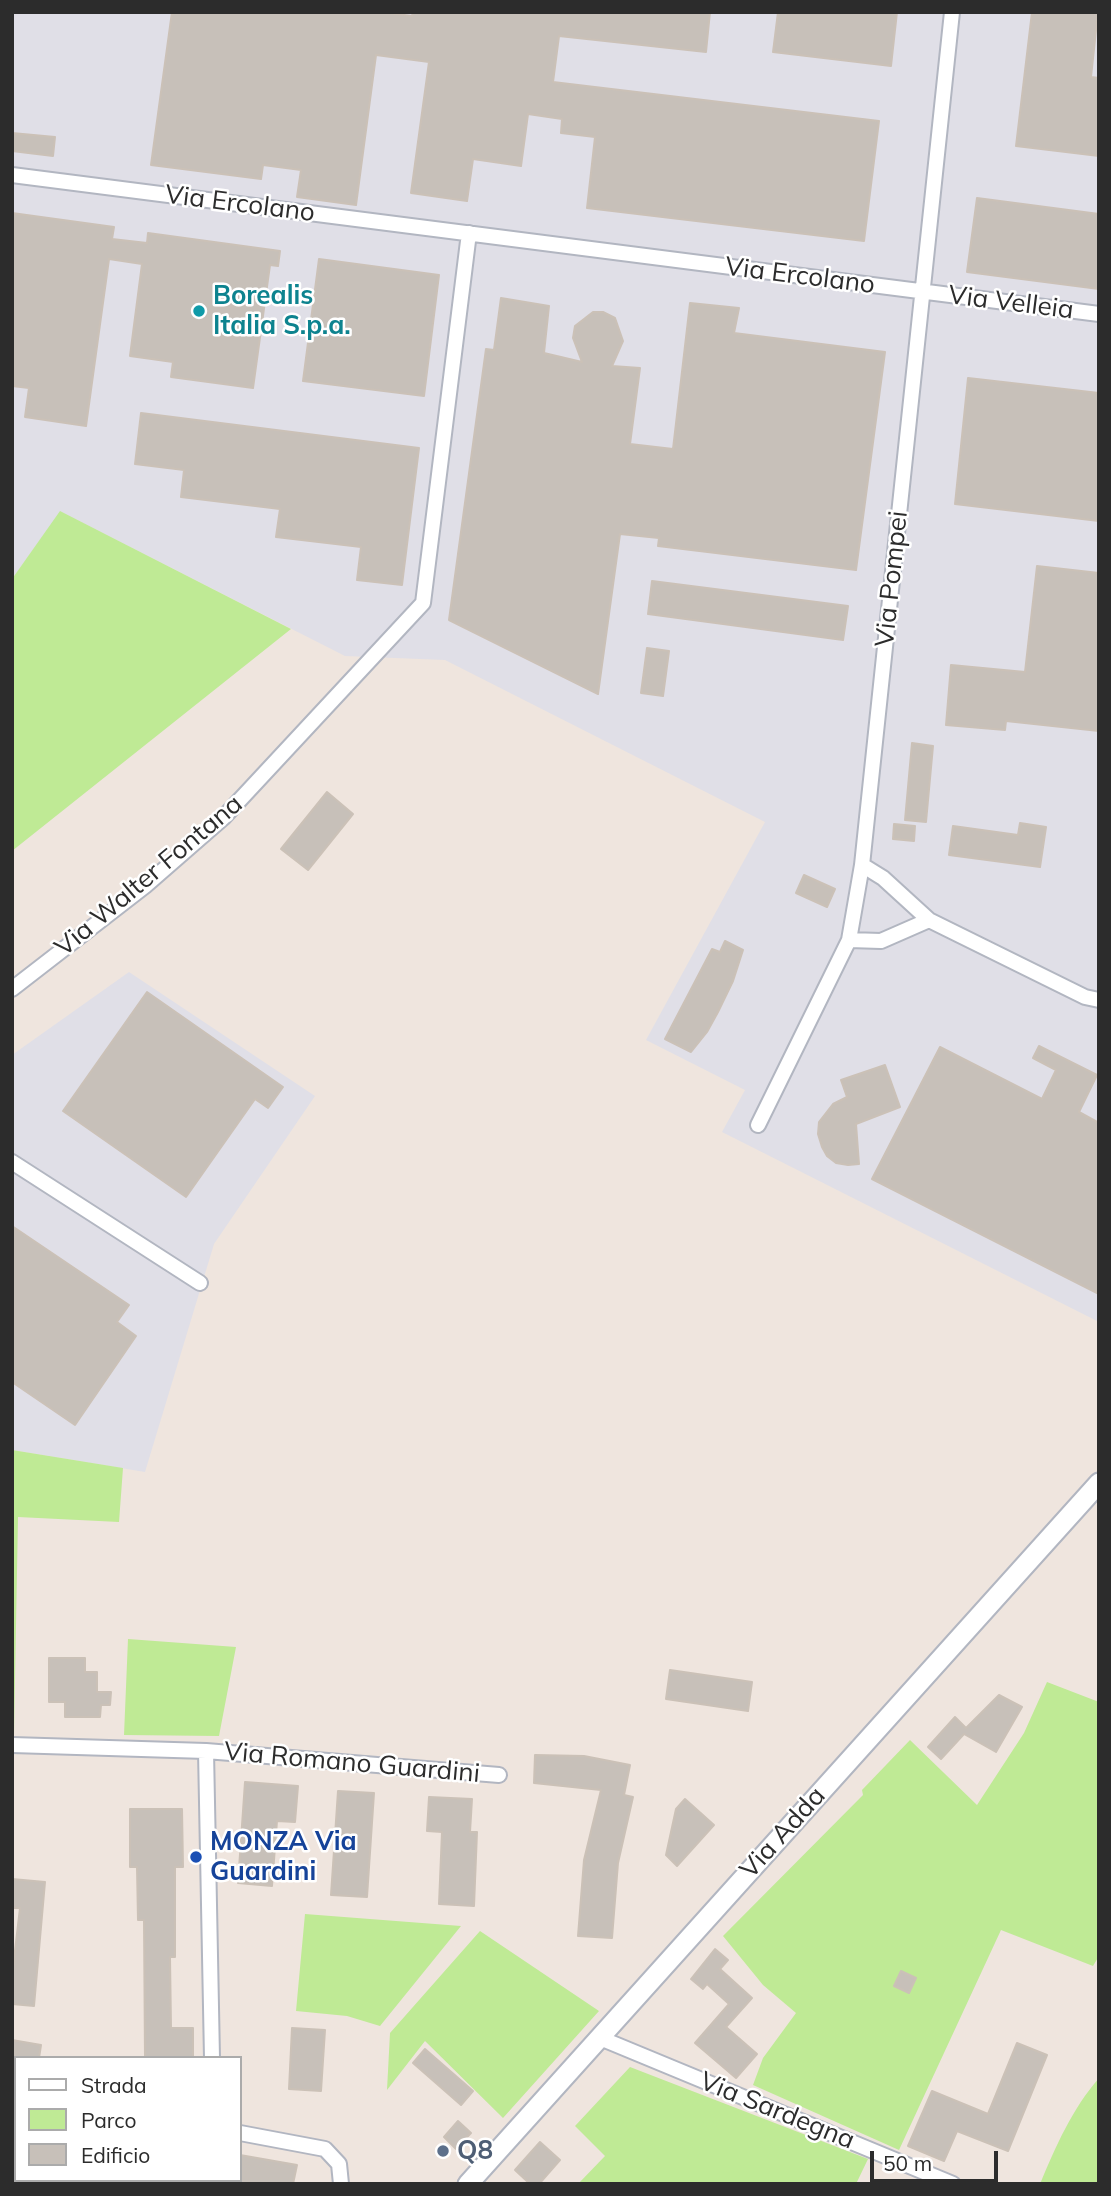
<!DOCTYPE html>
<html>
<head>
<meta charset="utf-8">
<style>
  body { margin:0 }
  #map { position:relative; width:1111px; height:2196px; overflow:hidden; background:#efe5de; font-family:Mulish,sans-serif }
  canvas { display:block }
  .frame { position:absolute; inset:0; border:14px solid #2c2c2c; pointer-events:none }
  .legend { position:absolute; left:14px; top:2056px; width:228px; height:126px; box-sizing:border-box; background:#fff; border:2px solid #ababab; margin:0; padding:9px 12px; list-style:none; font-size:21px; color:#2c2c2c }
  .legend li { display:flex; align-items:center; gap:14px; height:35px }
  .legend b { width:35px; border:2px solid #ababab }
  .scale { position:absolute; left:870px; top:2151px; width:128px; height:32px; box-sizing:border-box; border:4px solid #2c2c2c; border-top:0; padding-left:9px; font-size:21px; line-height:24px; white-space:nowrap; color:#2c2c2c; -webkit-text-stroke:5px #fff; paint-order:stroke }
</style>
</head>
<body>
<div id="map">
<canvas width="1111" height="2196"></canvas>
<div class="frame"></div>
<ul class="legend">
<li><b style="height:9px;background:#fff"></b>Strada</li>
<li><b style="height:19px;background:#bfea95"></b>Parco</li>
<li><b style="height:19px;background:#c7c0b9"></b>Edificio</li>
</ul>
<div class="scale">50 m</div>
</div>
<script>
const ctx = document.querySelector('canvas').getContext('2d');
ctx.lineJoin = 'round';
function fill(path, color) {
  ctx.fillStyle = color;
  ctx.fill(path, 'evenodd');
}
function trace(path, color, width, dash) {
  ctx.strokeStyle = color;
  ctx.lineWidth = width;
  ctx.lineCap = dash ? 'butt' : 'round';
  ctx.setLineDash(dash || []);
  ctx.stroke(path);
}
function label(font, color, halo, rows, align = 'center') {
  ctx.font = font + ' Mulish,sans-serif';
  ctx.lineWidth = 5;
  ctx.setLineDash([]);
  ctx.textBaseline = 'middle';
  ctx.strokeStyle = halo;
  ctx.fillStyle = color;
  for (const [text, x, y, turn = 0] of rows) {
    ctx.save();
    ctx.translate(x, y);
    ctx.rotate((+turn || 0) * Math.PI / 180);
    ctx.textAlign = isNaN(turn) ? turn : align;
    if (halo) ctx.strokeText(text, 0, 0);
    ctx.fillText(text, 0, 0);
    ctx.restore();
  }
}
const industrial = new Path2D(`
  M 12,12 L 1099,12 L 1099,1322 L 722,1132 L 745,1090 L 646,1040 L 765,822 L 445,660 L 345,656 L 61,512 L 12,579 Z
  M 129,972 L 315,1096 L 214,1244 L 145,1472 L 12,1450 L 12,1055 Z`);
const green = new Path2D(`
  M 60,511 L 291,629 L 12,851 L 12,579 Z
  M 12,1450 L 123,1468 L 119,1522 L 18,1517 L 14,1735 Z
  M 128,1639 L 236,1647 L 219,1736 L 124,1735 Z
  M 1047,1682 L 1099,1702 L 1099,1956 L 1093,1966 L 1001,1930 L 899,2150 L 753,2085 L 763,2058 L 796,2013 L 763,1985 L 723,1936 L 863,1795 L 862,1790 L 910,1740 L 977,1805 L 1024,1733 Z
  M 305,1914 L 461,1926 L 380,2026 L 347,2016 L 296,2011 Z
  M 480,1931 L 599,2011 L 503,2118 L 425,2041 L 387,2090 L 390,2033 Z
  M 630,2067 L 868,2159 L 856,2184 L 578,2184 L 605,2156 L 575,2126 Z
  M 1099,2078 L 1099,2184 L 1040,2184 C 1056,2146 1072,2109 1099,2078 Z`);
const building = new Path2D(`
  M 172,12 L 382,12 L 412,16 L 413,12 L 710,12 L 706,52 L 559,36 L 553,82 L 879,121 L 864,241 L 587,208 L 595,137 L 561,133 L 562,119 L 528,114 L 521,166 L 473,159 L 467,201 L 411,193 L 429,62 L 376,55 L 356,205 L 297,197 L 301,170 L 263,165 L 261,179 L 151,165 Z
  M 778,12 L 897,12 L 891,66 L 773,52 Z
  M 1032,12 L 1098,12 L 1091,77 L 1099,78 L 1099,156 L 1016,146 Z
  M 12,133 L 55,137 L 53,156 L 12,151 Z
  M 977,198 L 1099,214 L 1099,289 L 967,272 Z
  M 12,213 L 114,227 L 112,239 L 147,243 L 148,233 L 280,251 L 278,266 L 270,265 L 253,388 L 171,377 L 173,362 L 130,356 L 142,264 L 109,259 L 86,426 L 25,417 L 29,388 L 12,386 Z
  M 319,259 L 439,275 L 424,396 L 303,381 Z
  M 501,298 L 549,306 L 544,353 L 582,362 L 573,338 L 575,326 L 593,312 L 603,312 L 615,318 L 623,341 L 612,366 L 640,368 L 630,444 L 673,449 L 690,303 L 739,308 L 734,333 L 885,352 L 856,570 L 658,546 L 659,538 L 620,534 L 598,694 L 449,620 L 486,349 L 494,350 Z
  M 968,378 L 1099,393 L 1099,521 L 955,504 Z
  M 141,413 L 419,448 L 402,585 L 357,580 L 361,547 L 276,537 L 280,509 L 181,497 L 184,470 L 135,464 Z
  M 1037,566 L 1099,573 L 1099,731 L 1006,721 L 1005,730 L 946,725 L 951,665 L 1025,672 Z
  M 652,581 L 848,606 L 843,640 L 648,614 Z
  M 647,648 L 669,651 L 663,696 L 641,693 Z
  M 912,743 L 933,746 L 926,822 L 905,820 Z
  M 327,792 L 353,814 L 308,870 L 281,849 Z
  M 1020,823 L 1046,827 L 1040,867 L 949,855 L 953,826 L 1018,835 Z
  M 894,824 L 915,826 L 914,841 L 893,839 Z
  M 804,875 L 835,889 L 827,907 L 796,893 Z
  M 725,941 L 743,950 L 733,981 L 718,1012 L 707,1032 L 691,1052 L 665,1039 L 712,949 L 720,952 Z
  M 147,992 L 283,1087 L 268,1108 L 255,1099 L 186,1197 L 63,1111 Z
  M 1039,1046 L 1097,1075 L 1079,1112 L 1099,1123 L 1099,1294 L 872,1179 L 940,1047 L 1042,1099 L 1056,1070 L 1033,1058 Z
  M 885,1065 L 900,1107 L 856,1124 L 859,1164 L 848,1165 L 836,1163 L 827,1156 L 822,1147 L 818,1134 L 819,1122 L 833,1104 L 847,1097 L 841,1080 Z
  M 12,1226 L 129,1305 L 117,1322 L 136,1336 L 75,1425 L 12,1382 Z
  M 49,1658 L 85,1658 L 85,1672 L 97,1672 L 97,1692 L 111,1692 L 110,1705 L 101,1705 L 100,1717 L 65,1717 L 65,1702 L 49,1702 Z
  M 670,1670 L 752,1682 L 748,1711 L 666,1699 Z
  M 999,1695 L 1022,1707 L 996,1752 L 964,1734 L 941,1759 L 928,1747 L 955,1717 L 966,1728 Z
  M 535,1755 L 584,1756 L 630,1765 L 624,1795 L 633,1797 L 618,1863 L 612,1938 L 578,1936 L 584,1860 L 601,1790 L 534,1783 Z
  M 245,1782 L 298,1786 L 295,1822 L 277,1821 L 272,1886 L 238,1883 Z
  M 338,1791 L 374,1793 L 367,1897 L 331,1895 Z
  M 429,1797 L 472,1799 L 470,1832 L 477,1832 L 474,1906 L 439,1904 L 442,1832 L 427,1831 Z
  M 685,1799 L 714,1825 L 677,1866 L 666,1855 L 676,1809 Z
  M 130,1809 L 182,1809 L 183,1867 L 175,1867 L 175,1957 L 170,1957 L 171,2028 L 193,2028 L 193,2058 L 145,2058 L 144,1920 L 138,1920 L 137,1867 L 130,1867 Z
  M 12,1879 L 45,1882 L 34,2006 L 12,2004 L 12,1976 L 20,1908 L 12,1908 Z
  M 715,1949 L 728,1960 L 720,1969 L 752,1998 L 726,2027 L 757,2054 L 736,2078 L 695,2043 L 729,2004 L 707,1984 L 703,1989 L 691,1979 Z
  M 901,1971 L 916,1978 L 909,1993 L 894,1986 Z
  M 292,2028 L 325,2030 L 321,2091 L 289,2089 Z
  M 12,2040 L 41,2045 L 39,2058 L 12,2058 Z
  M 1017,2043 L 1047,2055 L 1008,2151 L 957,2131 L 944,2161 L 908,2146 L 932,2091 L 988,2114 Z
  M 425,2049 L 473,2091 L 461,2105 L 413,2063 Z
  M 458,2121 L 471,2133 L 456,2149 L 444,2137 Z
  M 540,2142 L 560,2160 L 539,2184 L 530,2184 L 515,2170 Z
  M 240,2155 L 297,2165 L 293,2184 L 240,2184 Z`);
const street = new Path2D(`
  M 12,175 L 1099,314
  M 862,865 L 883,878 L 929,920 L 1085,997 L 1099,1000
  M 849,940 L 881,941 L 929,920
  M 12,989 L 145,886 L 223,818 L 423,603 L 469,233
  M 758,1125 L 849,940 L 862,865 L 952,12
  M 12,1162 L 200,1283
  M 12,1745 L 206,1751 L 499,1775
  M 206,1751 L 212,2058
  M 600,2038 L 953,2184
  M 240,2133 L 325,2149 L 339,2164 L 341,2184`);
const secondary = new Path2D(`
  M 468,2184 L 1099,1483`);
const markers = [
  [199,311,7,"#0f9aa8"],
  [196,1857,7,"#1a4fb4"],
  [443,2151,7,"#5c6f8a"]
];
const streetNames = [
  ["Via Ercolano",240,204,7],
  ["Via Ercolano",800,276,7],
  ["Via Velleia",1011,303,7],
  ["Via Pompei",892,579,-84],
  ["Via Walter Fontana",149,876,-40],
  ["Via Romano Guardini",352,1763,5],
  ["Via Adda",783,1833,-48],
  ["Via Sardegna",777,2111,22]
];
const cultureNames = [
  ["Borealis",213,296],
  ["Italia S.p.a.",213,326]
];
const transitNames = [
  ["MONZA Via",210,1842],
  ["Guardini",210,1872]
];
const serviceNames = [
  ["Q8",457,2151]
];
fill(industrial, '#e0dfe7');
fill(green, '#bfea95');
fill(building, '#c7c0b9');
trace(building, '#cbc1b7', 2);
trace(street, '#b2b6c1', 18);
trace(secondary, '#b2b6c1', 23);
trace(street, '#fff', 14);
trace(secondary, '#fff', 19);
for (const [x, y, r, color] of markers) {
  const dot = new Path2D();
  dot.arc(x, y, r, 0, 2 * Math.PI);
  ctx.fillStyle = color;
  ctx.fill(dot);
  trace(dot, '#fff', 2.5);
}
label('26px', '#2c2c2c', '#fff', streetNames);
label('bold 26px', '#0d838f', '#fff', cultureNames, 'left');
label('bold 26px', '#164399', '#fff', transitNames, 'left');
label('bold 26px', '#4e5e75', '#fff', serviceNames, 'left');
</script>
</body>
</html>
